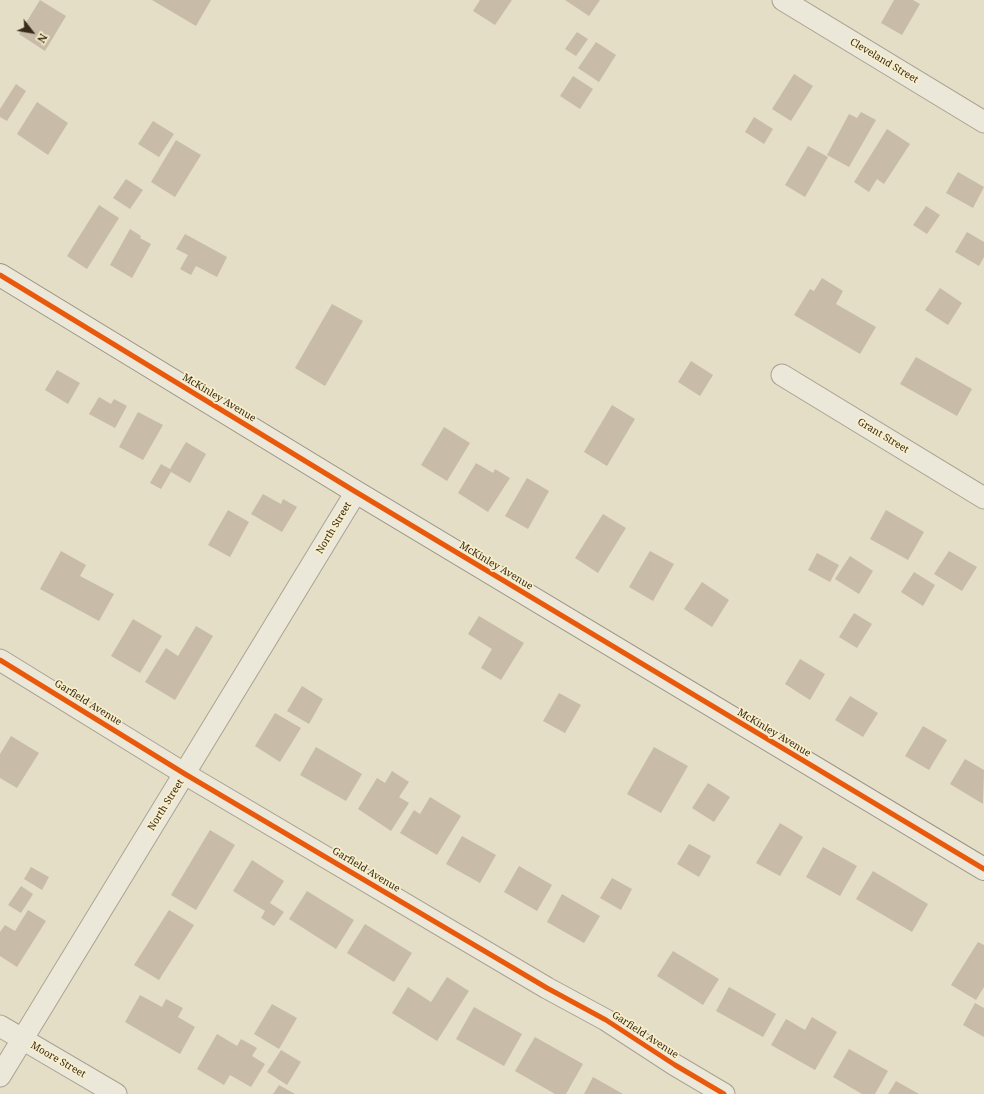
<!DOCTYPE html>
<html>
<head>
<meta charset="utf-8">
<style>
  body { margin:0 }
  #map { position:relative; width:984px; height:1094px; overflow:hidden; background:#e4dec7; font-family:"Noto Serif",serif }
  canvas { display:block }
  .north { position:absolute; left:12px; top:12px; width:40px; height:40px; -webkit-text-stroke:3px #f8eeca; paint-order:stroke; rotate:121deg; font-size:11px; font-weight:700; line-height:16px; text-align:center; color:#362a19 }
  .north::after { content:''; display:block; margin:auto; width:14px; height:18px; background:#362a19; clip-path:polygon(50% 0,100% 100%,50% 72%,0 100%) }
</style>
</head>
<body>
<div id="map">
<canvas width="984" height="1094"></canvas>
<div class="north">N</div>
</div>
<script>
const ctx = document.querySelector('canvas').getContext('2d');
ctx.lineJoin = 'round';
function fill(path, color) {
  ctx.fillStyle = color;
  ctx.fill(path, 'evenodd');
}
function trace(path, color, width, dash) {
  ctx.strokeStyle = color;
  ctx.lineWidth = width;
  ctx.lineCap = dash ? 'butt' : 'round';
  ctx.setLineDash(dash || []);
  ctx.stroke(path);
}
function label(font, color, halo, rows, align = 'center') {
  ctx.font = font + ' "Noto Serif",serif';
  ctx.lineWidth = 3.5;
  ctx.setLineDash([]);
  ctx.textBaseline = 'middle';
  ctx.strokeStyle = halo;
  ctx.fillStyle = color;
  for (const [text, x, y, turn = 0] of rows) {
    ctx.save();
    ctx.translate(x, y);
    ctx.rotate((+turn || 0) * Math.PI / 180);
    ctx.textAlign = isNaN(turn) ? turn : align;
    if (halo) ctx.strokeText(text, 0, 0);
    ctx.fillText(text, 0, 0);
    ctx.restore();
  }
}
const building = new Path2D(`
  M 40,0 L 66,16 L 45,51 L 19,34 Z
  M 152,0 L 211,0 L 196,26 Z
  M 480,0 L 512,0 L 495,25 L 473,11 Z
  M 565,0 L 600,0 L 589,16 Z
  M 894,0 L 913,0 L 920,4 L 902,35 L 881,23 Z
  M 577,32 L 588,39 L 576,56 L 565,49 Z
  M 596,42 L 616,55 L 599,82 L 578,68 Z
  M 794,74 L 813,86 L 791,121 L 772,109 Z
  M 573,76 L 593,89 L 580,109 L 560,96 Z
  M 16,84 L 26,91 L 7,121 L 0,117 L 0,109 Z
  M 37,102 L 68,123 L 48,155 L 17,134 Z
  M 861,112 L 876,120 L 849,167 L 827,155 L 849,114 L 857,118 Z
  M 754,117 L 773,129 L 764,144 L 745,132 Z
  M 153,121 L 174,134 L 159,157 L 138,144 Z
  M 887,129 L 910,144 L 884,184 L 877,179 L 869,192 L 854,182 Z
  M 176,140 L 201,155 L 175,197 L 151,182 Z
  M 808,146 L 828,157 L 805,197 L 785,185 Z
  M 958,172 L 984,187 L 973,208 L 946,193 Z
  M 126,179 L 143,190 L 130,209 L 113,198 Z
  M 99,205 L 119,218 L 87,269 L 67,256 Z
  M 926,206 L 940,215 L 927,234 L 913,225 Z
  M 130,229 L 141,236 L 140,238 L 151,244 L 132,278 L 110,265 Z
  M 967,232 L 984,242 L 984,257 L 979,266 L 955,252 Z
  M 185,234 L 227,257 L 217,277 L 196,266 L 191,275 L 180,269 L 188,255 L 176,249 Z
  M 822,278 L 843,291 L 836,304 L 876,327 L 860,354 L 794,315 L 810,289 L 814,291 Z
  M 940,288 L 962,303 L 948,325 L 925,310 Z
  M 332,304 L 363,321 L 325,386 L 295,368 Z
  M 916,357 L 972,389 L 957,416 L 900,384 Z
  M 691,361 L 713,375 L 700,396 L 678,382 Z
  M 57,370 L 80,383 L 68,404 L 45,390 Z
  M 99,397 L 111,404 L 114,399 L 127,406 L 115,428 L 89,414 Z
  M 612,405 L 635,419 L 607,466 L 584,452 Z
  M 138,412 L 163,425 L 143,460 L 119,447 Z
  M 444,427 L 470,443 L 447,481 L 421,465 Z
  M 186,442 L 206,454 L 190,483 L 171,472 L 161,489 L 150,483 L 161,464 L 170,469 Z
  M 476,463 L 493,473 L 495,469 L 510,478 L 488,512 L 458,493 Z
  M 527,478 L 549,491 L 528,529 L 505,516 Z
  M 263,494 L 281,504 L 283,499 L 297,507 L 282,532 L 251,514 Z
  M 228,510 L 249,522 L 230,557 L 208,545 Z
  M 886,510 L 924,532 L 908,560 L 870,539 Z
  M 603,514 L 626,528 L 598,573 L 575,558 Z
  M 61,551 L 86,565 L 80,576 L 114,594 L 99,621 L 40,589 Z
  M 650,551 L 674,564 L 653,601 L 629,587 Z
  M 949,551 L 977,567 L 962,591 L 934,574 Z
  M 817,553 L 839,565 L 830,582 L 808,570 Z
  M 850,556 L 873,571 L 859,594 L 835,579 Z
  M 914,572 L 935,585 L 923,606 L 901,592 Z
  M 702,582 L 729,600 L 712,627 L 684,609 Z
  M 854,613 L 872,624 L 857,648 L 839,637 Z
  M 479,616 L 524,643 L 501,680 L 481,668 L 492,649 L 468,634 Z
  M 133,619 L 162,636 L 140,673 L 111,656 Z
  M 196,626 L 213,636 L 175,700 L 145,682 L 166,648 L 178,656 Z
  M 800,659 L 825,674 L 810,700 L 785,684 Z
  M 302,686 L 323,699 L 309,724 L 287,711 Z
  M 559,693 L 581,705 L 565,733 L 543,721 Z
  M 850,696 L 878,713 L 863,737 L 835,720 Z
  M 275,713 L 301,728 L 280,762 L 255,746 Z
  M 923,726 L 947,740 L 929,770 L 905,756 Z
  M 11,736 L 39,753 L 17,788 L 0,778 L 0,754 Z
  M 316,747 L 362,774 L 346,801 L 300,775 Z
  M 654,747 L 688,766 L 661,813 L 627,794 Z
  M 965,759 L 984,770 L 983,804 L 950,784 Z
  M 392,771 L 409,782 L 399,797 L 409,803 L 391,831 L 358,809 L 377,778 L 385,783 Z
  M 708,783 L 730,797 L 714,822 L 692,808 Z
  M 430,797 L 461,816 L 437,855 L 400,833 L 414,810 L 420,814 Z
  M 780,823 L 803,837 L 780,876 L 756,863 Z
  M 210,830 L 235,845 L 196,910 L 171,895 Z
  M 462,836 L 496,855 L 480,883 L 446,864 Z
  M 689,844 L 711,856 L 699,877 L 677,864 Z
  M 823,847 L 857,866 L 840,896 L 806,877 Z
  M 252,860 L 284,881 L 270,903 L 284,912 L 274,926 L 261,918 L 265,911 L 233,891 Z
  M 519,866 L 552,885 L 537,911 L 504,892 Z
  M 31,867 L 49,877 L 42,890 L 24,879 Z
  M 873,871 L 928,904 L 912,932 L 856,899 Z
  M 612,878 L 632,889 L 621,910 L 600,898 Z
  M 21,886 L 33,894 L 21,913 L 8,905 Z
  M 307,891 L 354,920 L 336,949 L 289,919 Z
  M 562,894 L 600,916 L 584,943 L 547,922 Z
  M 28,910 L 46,921 L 17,967 L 0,956 L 0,932 L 5,925 L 15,931 Z
  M 169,910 L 194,925 L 159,980 L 134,965 Z
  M 365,924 L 412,953 L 394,982 L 347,953 Z
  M 978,942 L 984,945 L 984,987 L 976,1000 L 951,985 Z
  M 673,951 L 719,979 L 703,1005 L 657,976 Z
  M 447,977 L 469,991 L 437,1041 L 392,1013 L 408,987 L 431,1002 Z
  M 729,987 L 776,1014 L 763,1037 L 716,1011 Z
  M 140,995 L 162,1007 L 166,999 L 183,1008 L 178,1017 L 195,1027 L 180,1054 L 125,1022 Z
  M 975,1003 L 984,1008 L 984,1037 L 963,1025 Z
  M 272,1004 L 297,1018 L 279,1049 L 254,1034 Z
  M 474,1007 L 522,1034 L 504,1066 L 456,1039 Z
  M 812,1017 L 837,1032 L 815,1070 L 771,1045 L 786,1019 L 805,1030 Z
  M 217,1034 L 237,1046 L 241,1039 L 257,1048 L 252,1056 L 265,1064 L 251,1087 L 230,1075 L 224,1085 L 197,1069 Z
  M 535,1037 L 583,1064 L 566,1094 L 555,1094 L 515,1071 Z
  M 849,1049 L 888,1071 L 875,1094 L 862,1094 L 833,1077 Z
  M 281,1050 L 301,1062 L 287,1085 L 267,1072 Z
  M 593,1077 L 623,1094 L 584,1094 Z
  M 896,1081 L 919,1094 L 888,1094 Z
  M 279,1085 L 295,1094 L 273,1094 Z`);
const street = new Path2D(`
  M 783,0 L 984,122
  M 782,375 L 984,498
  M 0,660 L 185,774 L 547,988 L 606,1020 L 675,1065 L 724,1094
  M 0,1026 L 116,1094
  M 0,1076 L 356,492`);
const secondary = new Path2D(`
  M 0,275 L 356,492 L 984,869`);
const cycleway = new Path2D(`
  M 0,275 L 356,492 L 984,869
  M 0,660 L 185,774 L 547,988 L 606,1020 L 675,1065 L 724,1094`);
const streetNames = [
  ["Cleveland Street",884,61,31],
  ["McKinley Avenue",219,398,31],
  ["Grant Street",883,436,31],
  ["North Street",334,528,-59],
  ["McKinley Avenue",496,566,31],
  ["Garfield Avenue",88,703,32],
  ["McKinley Avenue",774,733,31],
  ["North Street",166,805,-58],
  ["Garfield Avenue",366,870,31],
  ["Garfield Avenue",645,1035,33],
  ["Moore Street",58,1060,30]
];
fill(building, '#c8bba7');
trace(street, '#a8a291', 23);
trace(secondary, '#989181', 24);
trace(street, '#ebe7d9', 21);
trace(secondary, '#ebe7d9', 22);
trace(cycleway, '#e8590c', 5);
label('10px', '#362a19', '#f8eeca', streetNames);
</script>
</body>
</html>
